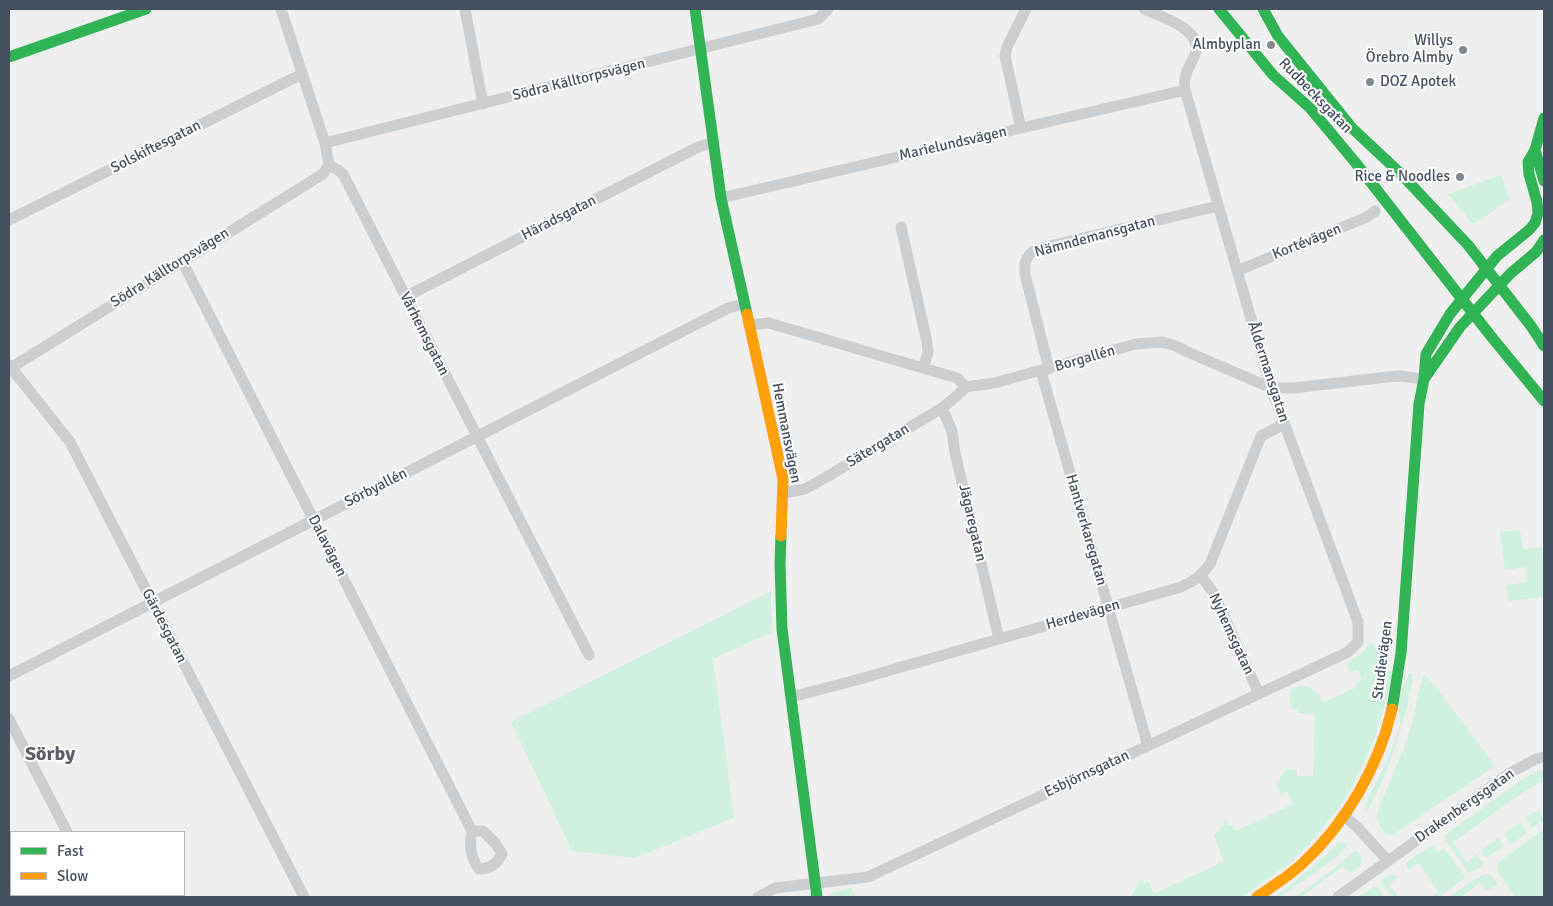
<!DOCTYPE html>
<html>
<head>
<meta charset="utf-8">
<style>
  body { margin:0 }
  #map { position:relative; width:1553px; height:906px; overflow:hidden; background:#f0efef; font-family:Signika,sans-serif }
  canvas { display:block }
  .frame { position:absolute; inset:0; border:10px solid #45505e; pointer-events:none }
  .legend { position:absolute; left:10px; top:831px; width:175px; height:65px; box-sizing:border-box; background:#fff; border:1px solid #b5b9bf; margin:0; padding:6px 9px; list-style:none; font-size:15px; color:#45505e }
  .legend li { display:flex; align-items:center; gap:10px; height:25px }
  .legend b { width:25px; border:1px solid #b5b9bf }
</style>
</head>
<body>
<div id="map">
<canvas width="1553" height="906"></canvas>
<div class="frame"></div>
<ul class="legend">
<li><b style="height:6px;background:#30b455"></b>Fast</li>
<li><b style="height:6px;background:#ff9f0a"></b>Slow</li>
</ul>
</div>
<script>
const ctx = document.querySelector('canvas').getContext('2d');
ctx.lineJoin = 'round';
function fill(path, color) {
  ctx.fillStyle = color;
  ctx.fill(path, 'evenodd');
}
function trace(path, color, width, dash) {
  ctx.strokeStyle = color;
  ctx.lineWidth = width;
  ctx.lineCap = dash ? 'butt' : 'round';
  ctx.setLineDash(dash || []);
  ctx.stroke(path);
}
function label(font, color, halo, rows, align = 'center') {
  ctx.font = font + ' Signika,sans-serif';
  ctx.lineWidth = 4;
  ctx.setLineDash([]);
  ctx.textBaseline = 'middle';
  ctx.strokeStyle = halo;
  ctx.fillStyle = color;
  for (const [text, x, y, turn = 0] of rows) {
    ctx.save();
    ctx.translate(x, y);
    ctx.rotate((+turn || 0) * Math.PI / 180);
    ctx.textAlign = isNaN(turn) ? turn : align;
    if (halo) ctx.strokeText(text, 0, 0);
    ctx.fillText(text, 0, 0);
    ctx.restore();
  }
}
const green = new Path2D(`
  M 1501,175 L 1510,199 L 1476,223 L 1472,223 L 1448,194 Z
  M 1520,530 L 1523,549 L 1542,547 L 1544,565 L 1544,597 L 1508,601 L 1506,585 L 1527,582 L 1525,567 L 1505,570 L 1500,532 Z
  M 771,591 L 772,632 L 713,659 L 734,818 L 635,858 L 572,851 L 511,722 Z
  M 1373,643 L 1380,654 L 1380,661 L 1382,666 L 1387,670 L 1398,672 L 1389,689 L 1374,740 L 1350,791 L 1339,808 L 1308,845 L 1291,862 L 1242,897 L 1131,897 L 1141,878 L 1144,884 L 1148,881 L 1154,894 L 1224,861 L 1214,836 L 1222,827 L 1225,818 L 1229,826 L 1233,825 L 1236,831 L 1293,804 L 1287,791 L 1280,794 L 1276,784 L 1286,769 L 1297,770 L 1297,776 L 1313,776 L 1315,714 L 1298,713 L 1299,709 L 1292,709 L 1290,704 L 1290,691 C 1305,679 1316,688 1323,702 L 1357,687 L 1356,683 L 1362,679 L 1358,670 L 1351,673 L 1346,663 L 1360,655 L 1370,644 Z
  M 1408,673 L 1412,673 L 1413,675 C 1405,724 1391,767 1367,812 C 1364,797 1376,786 1381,773 C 1387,761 1399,733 1400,721 C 1400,713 1397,703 1399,694 C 1401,687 1407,681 1408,673 Z
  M 1424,675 L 1438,689 L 1495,766 L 1393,835 L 1388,835 L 1382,830 L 1377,818 L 1378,810 L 1405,745 L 1413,719 L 1419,690 Z
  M 1544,769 L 1544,782 L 1537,783 L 1453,842 L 1466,862 L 1477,854 L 1484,863 C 1482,868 1474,872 1468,872 L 1445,839 L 1445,835 L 1520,781 L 1535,772 Z
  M 1539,809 L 1544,820 L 1532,828 L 1526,818 Z
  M 1521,822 L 1527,833 L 1511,845 L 1504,834 Z
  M 1544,829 L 1544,897 L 1515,897 L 1498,872 L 1497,866 L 1500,861 Z
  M 1498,838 L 1504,846 L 1486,858 L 1481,851 Z
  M 1347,842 L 1347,845 L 1337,857 L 1280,897 L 1274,897 L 1293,883 L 1324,857 L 1332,848 L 1339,843 Z
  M 1432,845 L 1437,852 L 1444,848 L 1465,876 L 1464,879 L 1438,897 L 1431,897 L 1438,892 L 1419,863 L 1408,870 L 1406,863 Z
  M 1357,851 L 1362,857 L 1362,862 L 1360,866 L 1350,873 L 1343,866 L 1301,897 L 1295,897 L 1335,868 L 1353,852 Z
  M 1393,874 L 1399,877 L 1389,884 L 1398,897 L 1392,897 L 1381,883 L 1383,879 Z
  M 1486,874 L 1491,875 L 1498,884 L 1487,892 L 1480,883 L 1461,897 L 1449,897 L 1470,882 Z
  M 1376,885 L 1385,897 L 1358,897 Z
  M 851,888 L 857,897 L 829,897 L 833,892 Z`);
const street = new Path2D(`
  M 281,9 L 325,143 L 329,165
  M 465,9 L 483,104
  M 1021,128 L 1005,56 L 1007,47 L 1026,9
  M 325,143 L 818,19 L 828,9
  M 329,165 L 338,170 L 343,174 L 589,655
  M 721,198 L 1185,90
  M 9,220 L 302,74
  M 901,227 L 927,342 L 928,353 L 923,368
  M 182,261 L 472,831 C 469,845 470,857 479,869 C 491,868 496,865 502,854 L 496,844 L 483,831 L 472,831
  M 1237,271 L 1367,217 L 1375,211
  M 405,297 L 696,148 L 713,142
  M 749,325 L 769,323 L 957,378 L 966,387 L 994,383 L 1136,344 L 1162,342 L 1176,346 L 1190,353 L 1271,388 L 1294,388 L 1387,377 L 1400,376 L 1424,379
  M 9,365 L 70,442 L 304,897
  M 9,369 L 323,174 L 329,165
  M 1049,369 L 1025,274 C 1024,262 1026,255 1037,249 L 1218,206
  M 1041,371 L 1148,746
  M 942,408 L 952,431 L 955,453 L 999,639
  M 783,493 L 805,489 L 823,479 L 942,408 L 952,400 L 966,387
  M 1201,576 L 1213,592 L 1259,694
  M 9,676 L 728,308 L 744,304
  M 791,697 L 849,682 L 1181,587 C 1193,582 1202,576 1210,564 L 1261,436 L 1284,424
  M 9,719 L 67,832
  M 1343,815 L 1358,828 L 1388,861
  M 99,895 L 100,897
  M 758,897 L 775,888 L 868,877 L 1348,652 L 1358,642 L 1358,622 L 1271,388 L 1185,90 C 1183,75 1188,70 1194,57 C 1207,30 1162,17 1144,9
  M 1338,897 L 1510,773 L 1536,759 L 1544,757`);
const fast = new Path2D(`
  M 695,9 L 721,198 L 747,314
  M 1219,9 L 1273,75 L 1310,108 L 1355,162 L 1490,335 L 1544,401
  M 1263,9 L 1278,36 L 1352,128 L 1400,173 L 1468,245 L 1531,326 L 1544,346
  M 9,57 L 146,9
  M 1535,150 L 1544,181
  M 1424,379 L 1460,327 L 1511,273 L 1536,252 L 1544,240
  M 781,536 L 780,563 L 782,629 L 817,897
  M 1392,709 L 1401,653 L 1419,404 L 1424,379 L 1426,354 L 1450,314 L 1497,256 L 1529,230 L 1535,223 L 1538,213 L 1537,202 L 1529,174 L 1528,162 L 1535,150 L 1544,118`);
const slow = new Path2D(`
  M 747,314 L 783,479 L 781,536
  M 1257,897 C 1273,886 1289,876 1303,863 C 1346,823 1379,766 1392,709`);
const markers = [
  [1271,45,5,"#818891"],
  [1463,50,5,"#818891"],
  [1370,82,5,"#818891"],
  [1460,177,5,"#818891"]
];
const poiNames = [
  ["Willys",1453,41],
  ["Örebro Almby",1453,58],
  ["Almbyplan",1261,45],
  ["DOZ Apotek",1380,82,"left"],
  ["Rice & Noodles",1450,177]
];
const streetNames = [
  ["Södra Källtorpsvägen",579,80,-14],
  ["Rudbecksgatan",1315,96,46],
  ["Marielundsvägen",953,144,-13],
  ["Solskiftesgatan",156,147,-27],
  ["Häradsgatan",559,218,-27],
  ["Nämndemansgatan",1095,237,-15],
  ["Kortévägen",1307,242,-22],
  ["Södra Källtorpsvägen",170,268,-32],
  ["Vårhemsgatan",424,334,63],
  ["Borgallén",1085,359,-16],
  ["Åldermansgatan",1268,372,72],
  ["Hemmansvägen",786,433,79],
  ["Sätergatan",878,446,-31],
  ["Sörbyallén",376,488,-27],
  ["Jägaregatan",972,523,77],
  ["Hantverkaregatan",1086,530,74],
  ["Dalavägen",327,546,63],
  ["Herdevägen",1083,615,-16],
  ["Gärdesgatan",164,626,63],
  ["Nyhemsgatan",1231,634,65],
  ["Studievägen",1383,660,-83],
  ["Esbjörnsgatan",1087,774,-25],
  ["Drakenbergsgatan",1465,806,-35]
];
const districtNames = [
  ["Sörby",50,755]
];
fill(green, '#d1f1e0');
trace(street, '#cbced0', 11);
trace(fast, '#30b455', 11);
trace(slow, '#ff9f0a', 11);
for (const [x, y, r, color] of markers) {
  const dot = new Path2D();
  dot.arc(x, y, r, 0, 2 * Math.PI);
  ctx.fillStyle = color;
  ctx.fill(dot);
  trace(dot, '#fff', 2);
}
label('15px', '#45505e', '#fff', poiNames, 'right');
label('15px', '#45505e', '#fff', streetNames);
label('bold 20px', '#5a5e64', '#fff', districtNames);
</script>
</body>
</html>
